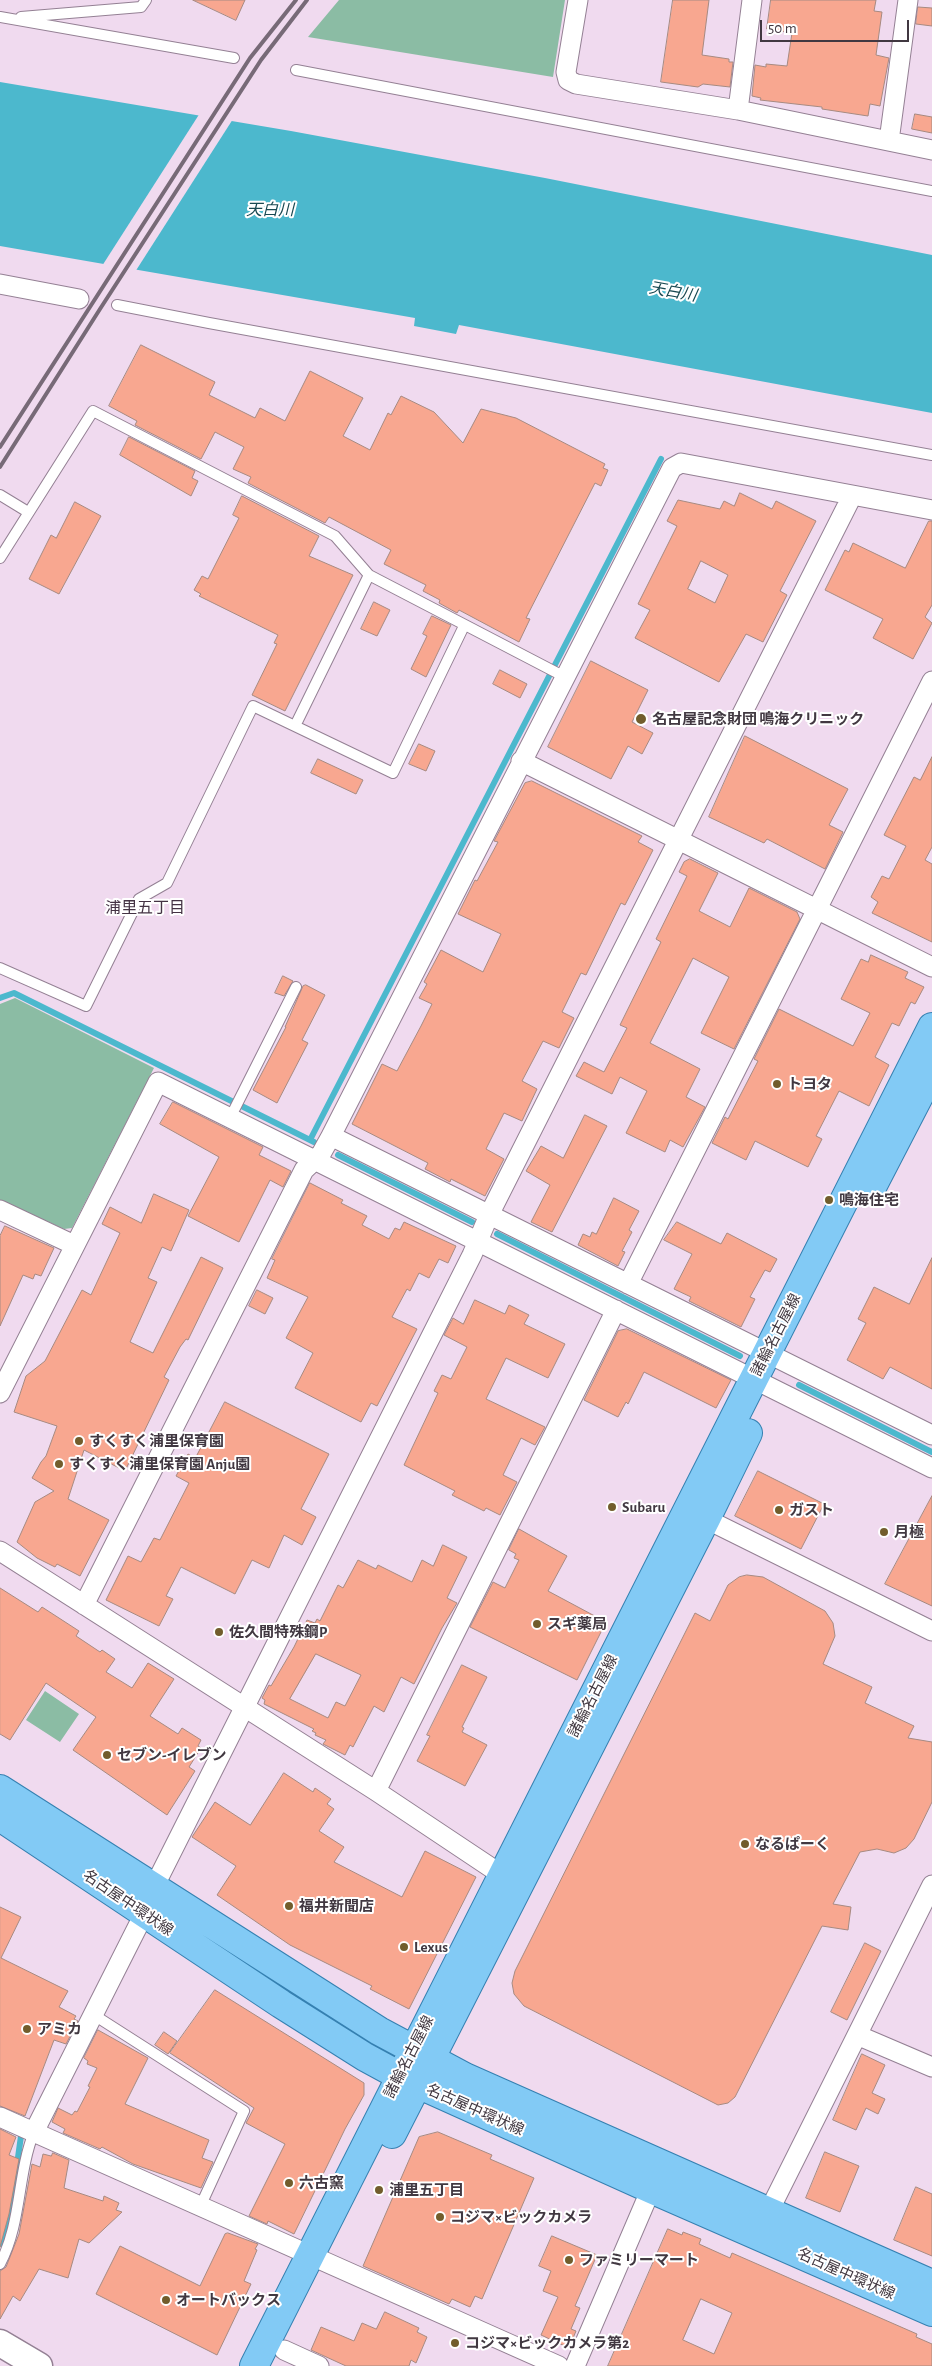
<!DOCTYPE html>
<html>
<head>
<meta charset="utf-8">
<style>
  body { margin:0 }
  #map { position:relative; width:932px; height:2366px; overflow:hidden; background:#f0daef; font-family:"Alegreya Sans",sans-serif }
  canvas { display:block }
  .scale { position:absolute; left:760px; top:20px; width:149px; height:22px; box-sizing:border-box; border:2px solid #413841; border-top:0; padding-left:6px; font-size:15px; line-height:18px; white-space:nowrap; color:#413841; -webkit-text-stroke:4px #fff; paint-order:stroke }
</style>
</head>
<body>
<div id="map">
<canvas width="932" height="2366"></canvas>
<div class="scale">50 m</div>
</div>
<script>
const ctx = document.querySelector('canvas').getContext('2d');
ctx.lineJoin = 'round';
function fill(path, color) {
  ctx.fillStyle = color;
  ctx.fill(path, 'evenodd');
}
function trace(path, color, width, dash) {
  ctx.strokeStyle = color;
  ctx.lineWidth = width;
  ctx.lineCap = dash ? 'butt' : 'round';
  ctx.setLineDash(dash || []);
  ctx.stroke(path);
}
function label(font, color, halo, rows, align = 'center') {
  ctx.font = font + ' "Alegreya Sans","Noto Sans JP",sans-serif';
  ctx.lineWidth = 4;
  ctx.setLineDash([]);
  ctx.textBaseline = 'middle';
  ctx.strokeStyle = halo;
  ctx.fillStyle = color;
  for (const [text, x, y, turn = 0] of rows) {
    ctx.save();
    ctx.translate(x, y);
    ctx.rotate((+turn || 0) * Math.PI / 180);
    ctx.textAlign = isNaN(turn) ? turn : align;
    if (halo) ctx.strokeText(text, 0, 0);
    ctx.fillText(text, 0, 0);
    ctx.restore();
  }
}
const green = new Path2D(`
  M 339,0 L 565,0 L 553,77 L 308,37 Z
  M 15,998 L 154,1068 L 72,1228 L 64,1229 L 0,1200 L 0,1004 Z
  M 45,1691 L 79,1714 L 60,1742 L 26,1720 Z`);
const water = new Path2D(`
  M 0,82 L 291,131 L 545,178 L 932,255 L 932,413 L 459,325 L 456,334 L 414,326 L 415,318 L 0,246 Z`);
const pier = new Path2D(`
  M 200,113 L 233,119 L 135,272 L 102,266 Z`);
const stream = new Path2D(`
  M 0,998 L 14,993 L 314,1142
  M 310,1140 L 661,459
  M 338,1155 L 472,1222
  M 497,1234 L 740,1356
  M 799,1385 L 932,1452
  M 0,2244 L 10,2215 L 21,2136`);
const building = new Path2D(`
  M 193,0 L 245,0 L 236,20 Z
  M 673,0 L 709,0 L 702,55 L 729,59 L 729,62 L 733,62 L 730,87 L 703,84 L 698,87 L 661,82 Z
  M 771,0 L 876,0 L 874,11 L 882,12 L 876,55 L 889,58 L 880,106 L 870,104 L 868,116 L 822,109 L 822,107 L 760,100 L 761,98 L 752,96 L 755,65 L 766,67 L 766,64 L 787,66 L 792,33 L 767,29 Z
  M 918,7 L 932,8 L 932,26 L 916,24 Z
  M 915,114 L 932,117 L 932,133 L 912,129 Z
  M 141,345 L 215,382 L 209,395 L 255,418 L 260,408 L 285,421 L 310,371 L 363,398 L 343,436 L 370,450 L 388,413 L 391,415 L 401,396 L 434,412 L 463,443 L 481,409 L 516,418 L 605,464 L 603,468 L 608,470 L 601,486 L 595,483 L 526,618 L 530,619 L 519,642 L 459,610 L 457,613 L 439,603 L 440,600 L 423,591 L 426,585 L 384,564 L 391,550 L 329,517 L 325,523 L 248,483 L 251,477 L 233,469 L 244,447 L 215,432 L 201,459 L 135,425 L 137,421 L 109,406 Z
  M 129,437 L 195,471 L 192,478 L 198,481 L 191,496 L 120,455 Z
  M 740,493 L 772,509 L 776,501 L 816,521 L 780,591 L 787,595 L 763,642 L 746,634 L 719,682 L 635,638 L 650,610 L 638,604 L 677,526 L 667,521 L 678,500 L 720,509 L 724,501 L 734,506 ZM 701,561 L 728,575 L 715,603 L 688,589 Z
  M 242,496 L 319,536 L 309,556 L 353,575 L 285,711 L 252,695 L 277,644 L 274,643 L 278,635 L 199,596 L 201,594 L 194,590 L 202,576 L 208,579 L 239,518 L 233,515 Z
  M 75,502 L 101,516 L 59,594 L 29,579 L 51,535 L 56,538 Z
  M 929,521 L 932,521 L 932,605 L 925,617 L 932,623 L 913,659 L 873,638 L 883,619 L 825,590 L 845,550 L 849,552 L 853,543 L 905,568 Z
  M 374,602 L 390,610 L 377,636 L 361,629 Z
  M 432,616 L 451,625 L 426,677 L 411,669 L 427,636 L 423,634 Z
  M 591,661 L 648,690 L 632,722 L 653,733 L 642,754 L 628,746 L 611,779 L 548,747 Z
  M 500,670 L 527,684 L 520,698 L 493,684 Z
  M 745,736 L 848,789 L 829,825 L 843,832 L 825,869 L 767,839 L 764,843 L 709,817 Z
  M 419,744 L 435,751 L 426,771 L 409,764 Z
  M 932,757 L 932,847 L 925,860 L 932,864 L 932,942 L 872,913 L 878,902 L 871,897 L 882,876 L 889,879 L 906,846 L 884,835 L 914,777 L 920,780 Z
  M 318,759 L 363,780 L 356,794 L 311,773 Z
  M 532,781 L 642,836 L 638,842 L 653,850 L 625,905 L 621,903 L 586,975 L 581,973 L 562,1012 L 574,1018 L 559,1048 L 543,1041 L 522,1081 L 537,1089 L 522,1121 L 504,1113 L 486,1149 L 504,1159 L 485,1196 L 451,1179 L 450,1182 L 425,1169 L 428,1163 L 352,1124 L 382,1064 L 397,1071 L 421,1026 L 432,1004 L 419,998 L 427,984 L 424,982 L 441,950 L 483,972 L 501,934 L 458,914 L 475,880 L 477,881 L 498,842 L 494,841 L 525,783 Z
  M 690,859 L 718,873 L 699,911 L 730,927 L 749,888 L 797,912 L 800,919 L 734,1049 L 701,1033 L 729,977 L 693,958 L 650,1043 L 700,1069 L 686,1097 L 705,1107 L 683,1147 L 670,1140 L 665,1152 L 626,1133 L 647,1091 L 620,1077 L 612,1094 L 576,1076 L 584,1062 L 604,1072 L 627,1028 L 620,1025 L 661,942 L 656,939 L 687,876 L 679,872 L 684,862 Z
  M 871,955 L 908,972 L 905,978 L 924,987 L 915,1004 L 911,1002 L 899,1026 L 892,1023 L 875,1057 L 889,1065 L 869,1106 L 839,1091 L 816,1136 L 822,1139 L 808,1167 L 755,1141 L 746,1160 L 712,1143 L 725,1117 L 728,1119 L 758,1061 L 754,1059 L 779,1009 L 853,1046 L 870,1013 L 841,999 L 861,959 L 868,962 Z
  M 283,976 L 293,981 L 284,996 L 275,993 Z
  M 306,985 L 325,995 L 302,1040 L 308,1043 L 277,1103 L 253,1090 L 286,1027 L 285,1027 L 303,986 Z
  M 173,1102 L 263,1147 L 259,1155 L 291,1171 L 283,1187 L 270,1180 L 239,1242 L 188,1216 L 219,1157 L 160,1124 Z
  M 585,1115 L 607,1126 L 552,1232 L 531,1222 L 550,1185 L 526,1171 L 541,1146 L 563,1158 Z
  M 310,1183 L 343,1200 L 341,1203 L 367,1216 L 362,1225 L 389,1239 L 395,1228 L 400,1230 L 404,1222 L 456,1246 L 448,1263 L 439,1259 L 429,1278 L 419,1273 L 410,1291 L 407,1289 L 392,1317 L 417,1329 L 377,1406 L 371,1403 L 361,1422 L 295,1388 L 313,1353 L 286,1338 L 308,1297 L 267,1278 L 275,1260 L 272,1259 Z
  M 154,1194 L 189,1210 L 171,1251 L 162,1247 L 148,1278 L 157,1282 L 130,1342 L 153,1353 L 201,1257 L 223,1268 L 188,1340 L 186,1339 L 180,1347 L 164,1377 L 169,1380 L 125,1471 L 84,1450 L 68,1499 L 109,1520 L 80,1576 L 57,1564 L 55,1567 L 37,1558 L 17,1542 L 35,1502 L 54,1491 L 32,1478 L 41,1462 L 46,1456 L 57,1426 L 14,1412 L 26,1376 L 45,1361 L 82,1290 L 91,1295 L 120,1233 L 102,1224 L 110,1207 L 141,1223 Z
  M 614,1198 L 639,1211 L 629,1230 L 632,1232 L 622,1251 L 625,1252 L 618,1266 L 578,1245 L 583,1234 L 590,1237 L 592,1232 L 596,1234 Z
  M 677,1222 L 721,1244 L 727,1233 L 777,1259 L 770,1272 L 765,1270 L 750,1297 L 755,1299 L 741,1327 L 689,1301 L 691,1297 L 674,1289 L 692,1254 L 664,1240 Z
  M 5,1226 L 54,1248 L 41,1276 L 35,1274 L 33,1279 L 23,1275 L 0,1326 L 0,1236 Z
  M 932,1258 L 932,1389 L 890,1367 L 883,1379 L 847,1360 L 866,1323 L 858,1319 L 874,1287 L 909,1304 Z
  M 257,1290 L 273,1298 L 265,1314 L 249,1306 Z
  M 475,1300 L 505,1314 L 509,1305 L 529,1315 L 524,1324 L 565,1344 L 548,1378 L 506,1358 L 486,1399 L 545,1427 L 535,1445 L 521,1438 L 503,1475 L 517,1482 L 500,1515 L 486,1508 L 484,1511 L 452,1495 L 455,1491 L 404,1465 L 438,1393 L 434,1391 L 442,1375 L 451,1379 L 467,1347 L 444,1335 L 453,1318 L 463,1324 Z
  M 627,1329 L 731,1380 L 716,1408 L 644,1372 L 628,1404 L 626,1402 L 618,1417 L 584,1400 L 618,1331 Z
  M 225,1402 L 329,1454 L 301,1509 L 316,1517 L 302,1545 L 284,1535 L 269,1568 L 252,1560 L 235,1594 L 181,1567 L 166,1596 L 173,1599 L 159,1626 L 106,1600 L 128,1556 L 141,1562 L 154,1538 L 160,1540 L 189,1483 L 176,1476 L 188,1454 L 195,1458 Z
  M 758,1471 L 824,1504 L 801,1549 L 735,1516 Z
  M 932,1496 L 932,1606 L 885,1584 Z
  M 519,1529 L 567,1556 L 548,1591 L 606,1622 L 577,1680 L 470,1627 L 493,1582 L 505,1588 L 519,1560 L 514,1558 L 516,1554 L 509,1550 Z
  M 443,1545 L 467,1557 L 447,1598 L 457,1603 L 442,1628 L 414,1684 L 401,1677 L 384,1712 L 374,1706 L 353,1747 L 350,1745 L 345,1755 L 323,1744 L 326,1740 L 315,1735 L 316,1733 L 312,1731 L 314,1729 L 264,1704 L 265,1700 L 262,1698 L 269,1685 L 271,1686 L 294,1647 L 307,1620 L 315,1623 L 317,1619 L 320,1621 L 338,1585 L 343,1588 L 358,1560 L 376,1569 L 378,1565 L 412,1582 L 422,1560 L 433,1566 ZM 316,1654 L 361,1675 L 345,1706 L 336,1702 L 328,1718 L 290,1699 Z
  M 747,1575 L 763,1577 L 825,1611 L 833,1623 L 835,1636 L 823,1664 L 872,1687 L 865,1703 L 914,1726 L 908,1738 L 932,1742 L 932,1802 L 914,1839 L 906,1848 L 894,1853 L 877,1849 L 860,1852 L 833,1904 L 851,1907 L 848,1930 L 822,1926 L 735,2097 L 728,2103 L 718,2105 L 524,2006 L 514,1994 L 512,1983 L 515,1971 L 695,1613 L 710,1621 L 728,1585 L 739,1577 Z
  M 0,1588 L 38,1612 L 42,1607 L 79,1631 L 76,1636 L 100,1652 L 102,1650 L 115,1659 L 106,1672 L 132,1688 L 148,1663 L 174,1679 L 150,1716 L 178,1734 L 182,1728 L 201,1740 L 198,1746 L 201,1748 L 189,1767 L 195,1771 L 167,1815 L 73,1750 L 96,1717 L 46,1683 L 10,1740 L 0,1734 Z
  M 462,1665 L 487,1677 L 462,1727 L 464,1728 L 462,1732 L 487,1745 L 465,1786 L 417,1761 L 430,1736 L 427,1735 Z
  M 284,1773 L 313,1792 L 315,1788 L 331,1799 L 327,1804 L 334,1809 L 319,1831 L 344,1847 L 334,1862 L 402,1897 L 425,1851 L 476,1877 L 409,2009 L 370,1989 L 372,1986 L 290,1945 L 217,1895 L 236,1866 L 192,1837 L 215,1802 L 250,1825 Z
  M 0,1907 L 21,1917 L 1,1958 L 68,1991 L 59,2007 L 76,2016 L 74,2019 L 78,2021 L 66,2044 L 54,2040 L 25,2116 L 0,2106 Z
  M 865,1943 L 881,1951 L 847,2020 L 831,2012 Z
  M 215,1990 L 364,2083 L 364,2095 L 345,2129 L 294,2234 L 268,2221 L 267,2224 L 249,2216 L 285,2144 L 246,2123 L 254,2108 L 170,2053 Z
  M 98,2030 L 148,2058 L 125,2104 L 209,2140 L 202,2158 L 213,2162 L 201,2188 L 133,2164 L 102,2147 L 100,2149 L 63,2133 L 65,2129 L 52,2122 L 58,2108 L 72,2115 L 75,2111 L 77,2112 L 90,2087 L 88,2086 L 97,2068 L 87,2064 L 88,2061 L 84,2058 Z
  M 164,2032 L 177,2041 L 168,2054 L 155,2045 Z
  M 862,2054 L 885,2065 L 872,2093 L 885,2099 L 878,2114 L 866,2108 L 856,2130 L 833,2120 Z
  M 0,2129 L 16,2137 L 9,2155 L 19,2159 L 9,2214 L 0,2247 Z
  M 438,2132 L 492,2155 L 490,2159 L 534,2178 L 482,2299 L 475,2296 L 470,2307 L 452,2299 L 449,2304 L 363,2266 L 419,2137 Z
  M 825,2152 L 859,2166 L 840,2212 L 806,2198 Z
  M 53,2153 L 69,2160 L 64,2188 L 103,2201 L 104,2196 L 119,2203 L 116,2210 L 122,2212 L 89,2243 L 79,2239 L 68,2278 L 39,2269 L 20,2301 L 13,2296 L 0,2319 L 0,2271 L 6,2267 L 19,2234 L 32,2164 L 40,2167 L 43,2154 L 51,2156 Z
  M 916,2187 L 932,2194 L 932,2256 L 894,2240 Z
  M 668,2229 L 682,2235 L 683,2232 L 701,2239 L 699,2244 L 730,2258 L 732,2253 L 917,2334 L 916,2337 L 932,2344 L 932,2366 L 608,2366 ZM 701,2299 L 732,2313 L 714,2354 L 683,2340 Z
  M 228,2233 L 258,2244 L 255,2249 L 257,2250 L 244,2281 L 251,2284 L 217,2355 L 96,2294 L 120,2246 L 200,2286 L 225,2234 Z
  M 552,2236 L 597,2255 L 575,2306 L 580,2308 L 571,2329 L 576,2331 L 569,2348 L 541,2335 L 558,2297 L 543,2291 L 551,2271 L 539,2266 Z
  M 385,2312 L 419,2328 L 417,2332 L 427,2337 L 416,2363 L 411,2360 L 409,2366 L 346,2366 L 311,2350 L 321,2327 L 354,2341 L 362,2323 L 376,2329 Z`);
const lane = new Path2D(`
  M 0,17 L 234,58
  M 21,17 L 141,7 L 146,0
  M 296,70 L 932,191
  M 117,305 L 209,323 L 932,455
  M 0,495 L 28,512
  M 0,558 L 93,411 L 335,536 L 369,575 L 565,677
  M 295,726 L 369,575
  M 0,968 L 86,1006 L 139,899 L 167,883 L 253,706 L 393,773 L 464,626
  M 230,1118 L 296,987
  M 94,2015 L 244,2111 L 200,2207
  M 0,2264 C 22,2222 17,2175 34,2132`);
const street = new Path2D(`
  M 578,0 L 566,72 L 568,80 L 576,84 L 738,110 L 932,150
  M 738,110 L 752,0
  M 889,141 L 908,0
  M 0,284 L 79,299
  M 521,761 L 932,967
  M 331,1136 L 932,1435
  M 0,1210 L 74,1245
  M 628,1284 L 932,681
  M 0,1393 L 158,1082 L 932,1468
  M 696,1514 L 932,1631
  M 0,1551 L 376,1791 L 502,1875
  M 84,1605 L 304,1170 L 321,1154 L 331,1136 L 672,468 L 681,463 L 932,510
  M 376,1791 L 616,1310
  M 154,1887 L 472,1255 L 489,1215 L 852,496
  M 857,2035 L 932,2067
  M 0,2117 L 559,2366
  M 34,2132 L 144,1914
  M 769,2211 L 932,1885
  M 284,2350 L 319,2366
  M 575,2366 L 651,2189`);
const secondary = new Path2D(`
  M 0,2343 L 39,2366`);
const primary = new Path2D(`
  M 873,1185 L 932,1071
  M 0,1789 L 379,2031 L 465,2077 L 932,2284
  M 0,1817 L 281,2004 L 365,2057 L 400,2076 L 651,2189 L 932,2312
  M 392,2134 L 706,1519 L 748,1433
  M 254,2366 L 932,1027`);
const rail = new Path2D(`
  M 0,447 L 250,58 L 296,0
  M 0,467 L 100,309 L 261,60 L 307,0`);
const markers = [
  [641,719,6,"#725d2c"],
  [777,1084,5,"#725d2c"],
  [829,1200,5,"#725d2c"],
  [79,1441,5,"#725d2c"],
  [59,1464,5,"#725d2c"],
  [612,1507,5,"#725d2c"],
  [779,1510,5,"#725d2c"],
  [884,1532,5,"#725d2c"],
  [537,1624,5,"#725d2c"],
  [219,1632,5,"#725d2c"],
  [107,1755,5,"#725d2c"],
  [745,1844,5,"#725d2c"],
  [289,1906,5,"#725d2c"],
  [404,1947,5,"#725d2c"],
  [27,2029,5,"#725d2c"],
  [289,2183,5,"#725d2c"],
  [379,2190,5,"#725d2c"],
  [440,2217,5,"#725d2c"],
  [569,2260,5,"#725d2c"],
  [166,2300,5,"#725d2c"],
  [455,2343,5,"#725d2c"]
];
const poiNames = [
  ["名古屋記念財団 鳴海クリニック",652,719],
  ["トヨタ",787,1084],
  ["鳴海住宅",839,1200],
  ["すくすく浦里保育園",89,1441],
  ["すくすく浦里保育園 Anju園",69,1464],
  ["Subaru",622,1507],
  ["ガスト",789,1510],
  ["月極",894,1532],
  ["スギ薬局",547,1624],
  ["佐久間特殊鋼P",229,1632],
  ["セブン-イレブン",117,1755],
  ["なるぱーく",755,1844],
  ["福井新聞店",299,1906],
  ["Lexus",414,1947],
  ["アミカ",37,2029],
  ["六古窯",299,2183],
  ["浦里五丁目",389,2190],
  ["コジマ×ビックカメラ",450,2217],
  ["ファミリーマート",579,2260],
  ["オートバックス",176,2300],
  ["コジマ×ビックカメラ第2",465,2343]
];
const streetNames = [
  ["諸輪名古屋線",776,1335,-63],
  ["諸輪名古屋線",593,1696,-63],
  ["名古屋中環状線",128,1903,34],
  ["諸輪名古屋線",409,2057,-63],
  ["名古屋中環状線",475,2110,24],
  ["名古屋中環状線",846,2274,24]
];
const waterNames = [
  ["天白川",270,210],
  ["天白川",673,292,10]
];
const neighbourhoodNames = [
  ["浦里五丁目",145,908]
];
fill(green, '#8bbca4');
fill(water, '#4cb8cd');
fill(pier, '#f0daef');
trace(stream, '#4cb8cd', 6);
fill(building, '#f8a790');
trace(building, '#a68a81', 1);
trace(lane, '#948094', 12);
trace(street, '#948094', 21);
trace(secondary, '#948094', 29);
trace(primary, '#3580b1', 30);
trace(lane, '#fff', 10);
trace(street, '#fff', 19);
trace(secondary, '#fff', 26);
trace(primary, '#82caf5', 28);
trace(rail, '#776a77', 4);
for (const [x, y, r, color] of markers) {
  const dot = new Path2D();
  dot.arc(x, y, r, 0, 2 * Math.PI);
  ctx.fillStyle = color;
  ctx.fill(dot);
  trace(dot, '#fff', 2);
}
label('bold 15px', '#413841', '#fff', poiNames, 'left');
label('15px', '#413841', '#fff', streetNames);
label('italic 16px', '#184851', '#fff', waterNames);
label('16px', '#434', '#fff', neighbourhoodNames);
</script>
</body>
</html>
